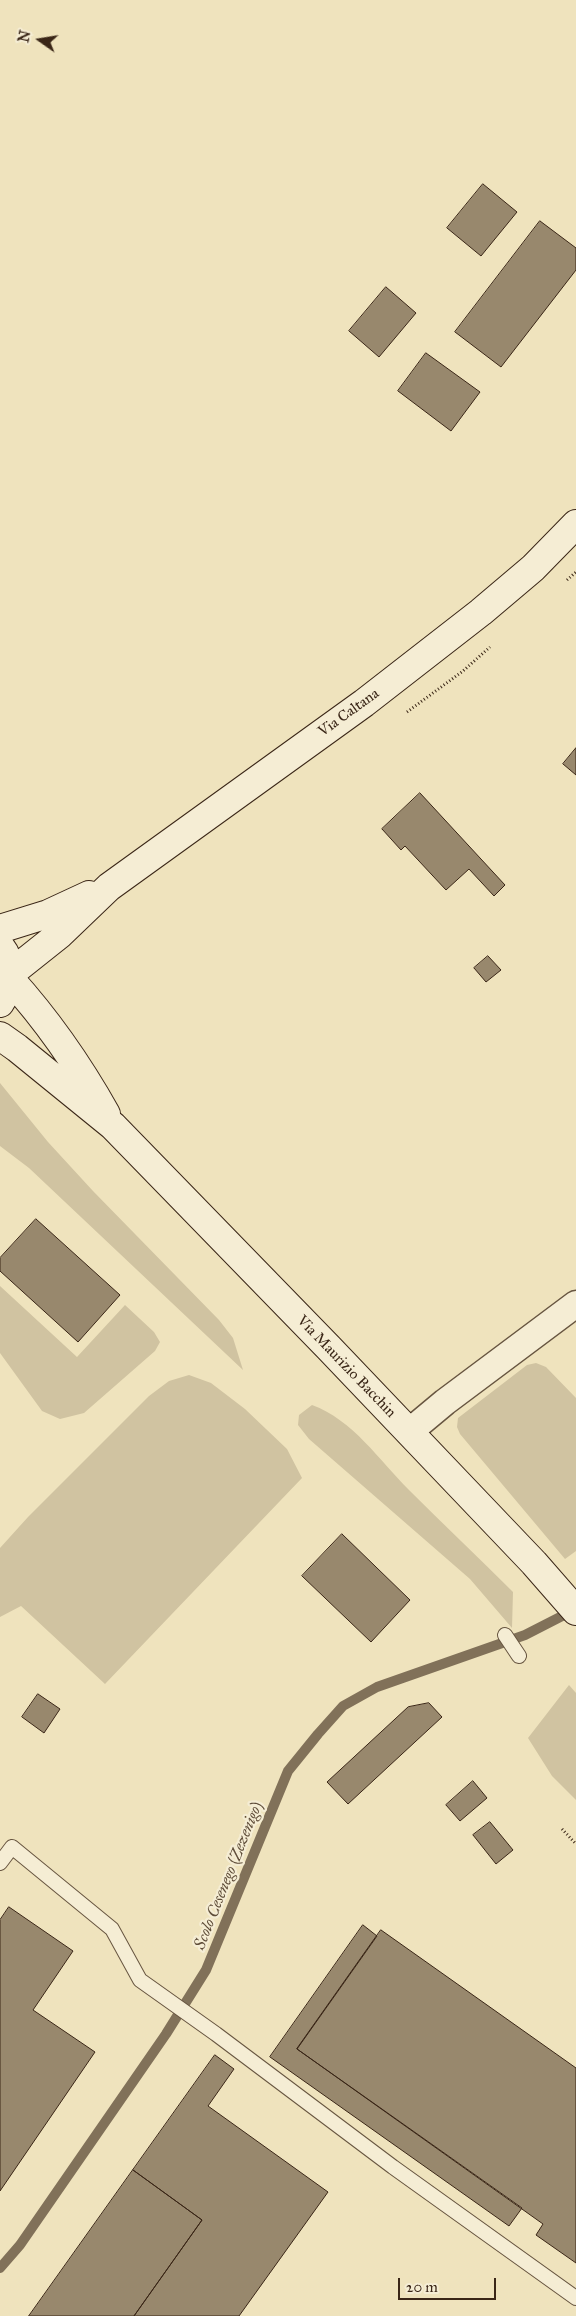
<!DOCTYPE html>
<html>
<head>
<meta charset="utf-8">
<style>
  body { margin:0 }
  #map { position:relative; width:576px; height:2316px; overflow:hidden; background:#efe3bd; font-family:"IM FELL Great Primer",serif }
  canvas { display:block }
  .north { position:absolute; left:15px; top:15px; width:50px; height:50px; -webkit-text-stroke:4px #f5edd4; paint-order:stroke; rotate:283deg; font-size:14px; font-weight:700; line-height:20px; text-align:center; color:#3a2617 }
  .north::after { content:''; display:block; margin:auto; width:18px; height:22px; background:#3a2617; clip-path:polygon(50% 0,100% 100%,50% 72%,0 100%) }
  .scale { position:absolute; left:398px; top:2278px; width:98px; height:22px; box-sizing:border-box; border:2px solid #3a2617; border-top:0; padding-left:6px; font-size:15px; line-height:18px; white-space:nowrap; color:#3a2617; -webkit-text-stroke:4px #f5edd4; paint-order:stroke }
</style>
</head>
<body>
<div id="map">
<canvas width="576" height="2316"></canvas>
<div class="north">N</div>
<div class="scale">20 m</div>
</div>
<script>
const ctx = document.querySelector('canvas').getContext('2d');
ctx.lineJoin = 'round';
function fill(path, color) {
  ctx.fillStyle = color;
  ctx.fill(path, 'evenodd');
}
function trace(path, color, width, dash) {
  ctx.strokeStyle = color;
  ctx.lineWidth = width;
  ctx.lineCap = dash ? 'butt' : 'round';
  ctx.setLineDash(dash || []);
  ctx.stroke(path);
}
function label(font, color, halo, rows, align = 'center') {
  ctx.font = font + ' "IM FELL Great Primer",serif';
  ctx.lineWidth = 4.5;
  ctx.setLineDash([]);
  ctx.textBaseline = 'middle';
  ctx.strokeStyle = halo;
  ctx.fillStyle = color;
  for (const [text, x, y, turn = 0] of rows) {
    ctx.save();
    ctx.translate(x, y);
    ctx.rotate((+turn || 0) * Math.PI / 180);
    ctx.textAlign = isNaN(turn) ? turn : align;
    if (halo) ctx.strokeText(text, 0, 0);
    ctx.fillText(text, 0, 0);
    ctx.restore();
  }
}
const green = new Path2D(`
  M 0,1083 L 48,1142 L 93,1191 L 219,1320 L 233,1338 L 243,1370 L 29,1168 L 0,1146 Z
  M 0,1286 L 77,1357 L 125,1305 L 154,1332 L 160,1342 L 155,1351 L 84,1413 L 60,1419 L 42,1411 L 0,1353 Z
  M 536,1363 L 546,1367 L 576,1398 L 576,1551 L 565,1559 L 460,1434 L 457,1427 L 458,1418 L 527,1365 Z
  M 189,1375 L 211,1383 L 245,1409 L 287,1449 L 302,1478 L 105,1684 L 21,1606 L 0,1617 L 0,1548 L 28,1517 L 149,1396 L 169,1381 Z
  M 312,1405 C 353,1420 379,1460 409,1490 C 443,1524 479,1558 513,1592 L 512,1628 L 470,1579 L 309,1439 L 298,1425 L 299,1415 Z
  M 569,1685 L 576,1693 L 576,1800 L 552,1776 L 528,1738 Z`);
const stream = new Path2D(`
  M 0,2268 L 20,2245 L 166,2034 L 206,1970 L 288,1771 L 318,1734 L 343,1706 L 377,1687 L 525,1635 L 574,1610`);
const building = new Path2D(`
  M 483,184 L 517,212 L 481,256 L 447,228 Z
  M 540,221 L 576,248 L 576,270 L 501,367 L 455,332 Z
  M 386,287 L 416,313 L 379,357 L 349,331 Z
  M 426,353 L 480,392 L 451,431 L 398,391 Z
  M 576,748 L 576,775 L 563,764 Z
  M 420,793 L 505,885 L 494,896 L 469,869 L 446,890 L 405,846 L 401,850 L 382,829 Z
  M 488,956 L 501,970 L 486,982 L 474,968 Z
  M 36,1219 L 120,1295 L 78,1342 L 0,1271 L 0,1258 Z
  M 342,1534 L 410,1600 L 371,1642 L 302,1576 Z
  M 38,1694 L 60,1709 L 44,1733 L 22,1717 Z
  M 429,1703 L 442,1717 L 348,1804 L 327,1782 L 408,1707 Z
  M 473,1781 L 487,1798 L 460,1821 L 446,1805 Z
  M 490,1822 L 513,1850 L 496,1864 L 473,1835 Z
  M 9,1907 L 73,1951 L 33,2010 L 95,2052 L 0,2191 L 0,1920 Z
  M 363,1925 L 377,1936 L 297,2049 L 522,2208 L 509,2226 L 270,2057 Z
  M 381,1930 L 576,2068 L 576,2263 L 536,2235 L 543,2224 L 297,2049 Z
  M 215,2055 L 234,2069 L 208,2106 L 328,2192 L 239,2316 L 134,2316 L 202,2220 L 133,2170 Z
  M 133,2170 L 202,2220 L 134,2316 L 29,2316 Z`);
const path = new Path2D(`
  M 567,580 L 576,572
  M 407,712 L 463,671 L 490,647
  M 562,1829 L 576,1844`);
const lane = new Path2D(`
  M 505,1635 L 519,1656
  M 0,1863 L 12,1847 L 112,1929 L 140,1980 L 216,2034 L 393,2167 L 576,2298`);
const street = new Path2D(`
  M 409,1432 L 445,1402 L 576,1304`);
const secondary = new Path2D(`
  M 0,929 L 48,914 L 89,895
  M 0,946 C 14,964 12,985 0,1003
  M 11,973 L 60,934 L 109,887 L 364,703 L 481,612 L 533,568 L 576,524
  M 10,979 C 48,1021 79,1066 106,1114
  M 0,1036 L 17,1048 L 113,1126 L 329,1348 L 534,1563 L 576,1611`);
const streetNames = [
  ["Via Caltana",349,713,-36],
  ["Via Maurizio Bacchin",346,1367,46]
];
const waterNames = [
  ["Scolo Cesenego (Zezenigo)",229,1876,-68]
];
fill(green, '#d0c3a1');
trace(stream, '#817159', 10);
fill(building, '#98886d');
trace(building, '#3a2617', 1);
trace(lane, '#675540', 16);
trace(street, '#675540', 29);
trace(secondary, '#3a2617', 30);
trace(path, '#3a2617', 3, [1, 2.5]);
trace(lane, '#f5edd4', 14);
trace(street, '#f5edd4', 26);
trace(secondary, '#f5edd4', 28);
label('15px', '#3a2617', '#f5edd4', streetNames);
label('italic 16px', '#5e4c38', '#f5edd4', waterNames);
</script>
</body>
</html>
